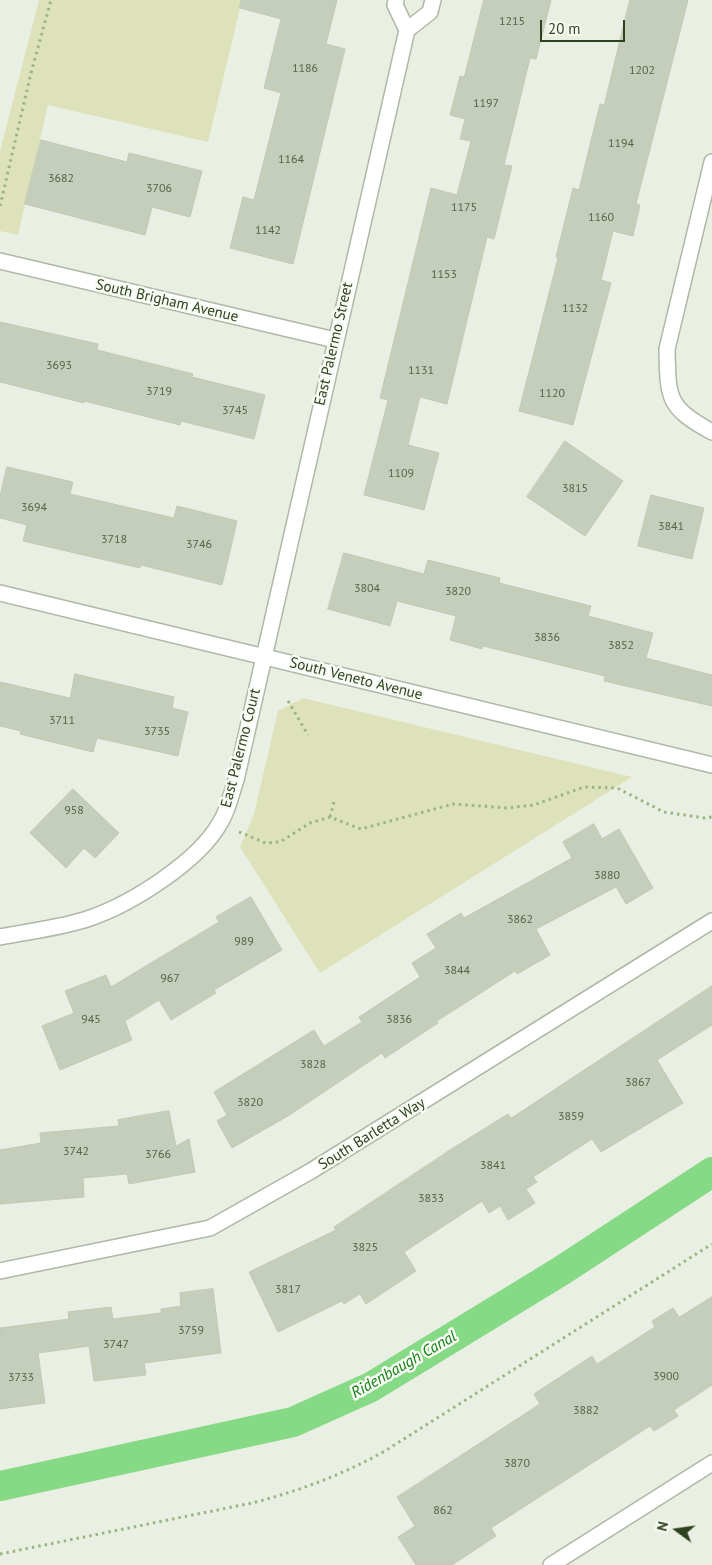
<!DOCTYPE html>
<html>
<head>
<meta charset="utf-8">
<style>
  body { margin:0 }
  #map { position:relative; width:712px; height:1565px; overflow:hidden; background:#eaefe3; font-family:"PT Sans",sans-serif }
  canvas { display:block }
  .north { position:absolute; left:652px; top:1505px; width:50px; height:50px; -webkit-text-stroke:4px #f8faf4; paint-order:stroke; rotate:284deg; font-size:14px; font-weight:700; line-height:20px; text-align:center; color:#2f4220 }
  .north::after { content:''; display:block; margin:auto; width:18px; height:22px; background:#2f4220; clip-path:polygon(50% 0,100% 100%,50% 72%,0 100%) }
  .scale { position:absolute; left:540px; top:20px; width:85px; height:22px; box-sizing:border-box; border:2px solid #2f4220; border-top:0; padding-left:6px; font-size:15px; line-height:18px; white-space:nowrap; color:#2f4220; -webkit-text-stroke:4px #f8faf4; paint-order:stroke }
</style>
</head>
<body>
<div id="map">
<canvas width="712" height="1565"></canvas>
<div class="north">N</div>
<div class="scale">20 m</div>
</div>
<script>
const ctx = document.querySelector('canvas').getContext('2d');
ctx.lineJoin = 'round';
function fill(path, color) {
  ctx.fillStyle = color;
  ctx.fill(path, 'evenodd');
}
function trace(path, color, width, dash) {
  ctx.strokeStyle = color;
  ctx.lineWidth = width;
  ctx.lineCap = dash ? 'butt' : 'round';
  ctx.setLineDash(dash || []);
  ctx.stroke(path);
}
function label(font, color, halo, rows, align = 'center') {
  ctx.font = font + ' "PT Sans",sans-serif';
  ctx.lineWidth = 5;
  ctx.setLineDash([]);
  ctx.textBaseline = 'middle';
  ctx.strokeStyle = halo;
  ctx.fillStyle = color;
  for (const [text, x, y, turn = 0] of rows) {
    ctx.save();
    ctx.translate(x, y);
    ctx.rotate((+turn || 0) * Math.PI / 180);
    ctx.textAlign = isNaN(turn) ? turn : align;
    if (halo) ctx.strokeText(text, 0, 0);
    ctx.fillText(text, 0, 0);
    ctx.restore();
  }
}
const green = new Path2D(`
  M 39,0 L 242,0 L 208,142 L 48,105 L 18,235 L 0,231 L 0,151 Z
  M 303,698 L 632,777 L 320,973 L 240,847 L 254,814 L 278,711 Z`);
const canal = new Path2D(`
  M 0,1486 L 293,1422 L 371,1387 L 561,1271 L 712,1172`);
const building = new Path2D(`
  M 241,0 L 337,0 L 326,44 L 345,49 L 293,264 L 230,248 L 243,197 L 254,200 L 281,93 L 264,88 L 281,19 L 240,8 Z
  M 484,0 L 551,0 L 536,59 L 530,58 L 504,165 L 512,166 L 494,239 L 487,237 L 447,404 L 420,397 L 408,445 L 439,453 L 424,510 L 364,495 L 388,400 L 380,398 L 431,188 L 457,195 L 471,141 L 460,139 L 465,119 L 450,115 L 460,76 L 464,77 Z
  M 630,0 L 688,0 L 636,204 L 640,205 L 633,236 L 613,231 L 601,280 L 611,283 L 573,425 L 519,411 L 558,258 L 556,257 L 573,188 L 579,190 L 600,104 L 604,105 Z
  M 41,140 L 127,162 L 129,153 L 202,171 L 190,217 L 152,207 L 145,235 L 25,204 Z
  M 0,322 L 98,344 L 97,350 L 193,374 L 192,377 L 265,395 L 254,439 L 181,421 L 180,425 L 84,401 L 84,403 L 0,382 Z
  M 565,441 L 623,481 L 585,536 L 527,497 Z
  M 7,467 L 73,482 L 70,494 L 174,518 L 177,506 L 237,521 L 222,585 L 141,565 L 140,568 L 23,541 L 27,525 L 0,518 L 0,497 Z
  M 651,495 L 704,508 L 692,559 L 638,546 Z
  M 344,553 L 424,574 L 428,560 L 500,578 L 499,583 L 591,606 L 588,616 L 653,633 L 646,658 L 712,675 L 712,706 L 604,681 L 605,676 L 483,646 L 482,649 L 450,640 L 456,616 L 397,601 L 390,626 L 328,609 Z
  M 75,674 L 174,697 L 172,708 L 188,712 L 178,756 L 97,738 L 93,752 L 20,734 L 21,731 L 0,726 L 0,682 L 70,698 Z
  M 73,789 L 119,833 L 95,858 L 84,848 L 66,868 L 30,833 Z
  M 594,824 L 602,839 L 619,829 L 653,888 L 626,904 L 616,887 L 536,929 L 550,955 L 517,974 L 515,971 L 437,1021 L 438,1023 L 385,1058 L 382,1053 L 288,1116 L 232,1148 L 217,1121 L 227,1115 L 214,1092 L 314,1030 L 324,1046 L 362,1022 L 359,1017 L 420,977 L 412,963 L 436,948 L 427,934 L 461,913 L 464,918 L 572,858 L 563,842 Z
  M 251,897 L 282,950 L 214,990 L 216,993 L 171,1020 L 159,1000 L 125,1021 L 132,1040 L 60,1070 L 42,1026 L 74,1013 L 65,991 L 106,975 L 111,987 L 219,922 L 216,917 Z
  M 712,986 L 712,1025 L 657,1060 L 683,1103 L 601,1152 L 592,1139 L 533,1177 L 537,1182 L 526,1189 L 535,1203 L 508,1220 L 500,1206 L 489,1213 L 482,1201 L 404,1252 L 416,1271 L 366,1304 L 360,1294 L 344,1304 L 342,1301 L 278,1332 L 249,1272 L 336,1230 L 334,1227 L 450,1150 L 508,1114 L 511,1118 Z
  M 169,1111 L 176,1146 L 189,1139 L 195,1172 L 129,1184 L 127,1174 L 83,1178 L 84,1197 L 0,1204 L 0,1150 L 41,1143 L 40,1133 L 119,1126 L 118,1120 Z
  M 213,1289 L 221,1353 L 144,1363 L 146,1375 L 94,1381 L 89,1346 L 38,1353 L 45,1403 L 0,1409 L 0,1328 L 69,1319 L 68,1312 L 111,1307 L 113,1319 L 161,1313 L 161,1309 L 181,1306 L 180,1293 Z
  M 712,1297 L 712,1385 L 674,1410 L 678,1416 L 654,1431 L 650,1426 L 491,1528 L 496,1536 L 452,1565 L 416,1565 L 398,1537 L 415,1526 L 397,1497 L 540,1404 L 534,1394 L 592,1356 L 597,1364 L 655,1327 L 652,1321 L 673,1308 L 679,1317 Z`);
const path = new Path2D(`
  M 0,206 L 31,73 L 51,0
  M 288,701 L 308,735
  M 330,817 L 334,802
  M 239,832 L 266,843 L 280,842 L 310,823 L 330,817 L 361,829 L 453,804 L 507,808 L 534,805 L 584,787 L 617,788 L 664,812 L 705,818 L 712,817
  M 0,1554 L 252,1503 C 299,1491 342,1475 385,1451 L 712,1244`);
const minor = new Path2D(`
  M 407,30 L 430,12 L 433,0
  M 712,162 L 667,349 C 668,399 667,407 712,432
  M 0,261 L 335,340
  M 0,593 L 712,765
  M 0,937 C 29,931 62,928 90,918 C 131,904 198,862 220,823 C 228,811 231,794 236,780 L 407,30 L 395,5 L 396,0
  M 0,1271 L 210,1228 L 311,1171 L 712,921
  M 551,1565 L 712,1463`);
const numberNames = [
  ["1215",512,22],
  ["1186",305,69],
  ["1202",642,71],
  ["1197",486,104],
  ["1194",621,144],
  ["1164",291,160],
  ["3682",61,179],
  ["3706",159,189],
  ["1175",464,208],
  ["1160",601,218],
  ["1142",268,231],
  ["1153",444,275],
  ["1132",575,309],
  ["3693",59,366],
  ["1131",421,371],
  ["3719",159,392],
  ["1120",552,394],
  ["3745",235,411],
  ["1109",401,474],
  ["3815",575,489],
  ["3694",34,508],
  ["3841",671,527],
  ["3718",114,540],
  ["3746",199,545],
  ["3804",367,589],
  ["3820",458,592],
  ["3836",547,638],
  ["3852",621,646],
  ["3711",62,721],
  ["3735",157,732],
  ["958",74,811],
  ["3880",607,876],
  ["3862",520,920],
  ["989",244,942],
  ["3844",457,971],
  ["967",170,979],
  ["945",91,1020],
  ["3836",399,1020],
  ["3828",313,1065],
  ["3867",638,1083],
  ["3820",250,1103],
  ["3859",571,1117],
  ["3742",76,1152],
  ["3766",158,1155],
  ["3841",493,1166],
  ["3833",431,1199],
  ["3825",365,1248],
  ["3817",288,1290],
  ["3759",191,1331],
  ["3747",116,1345],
  ["3900",666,1377],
  ["3733",21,1378],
  ["3882",586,1411],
  ["3870",517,1464],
  ["862",443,1511]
];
const streetNames = [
  ["South Brigham Avenue",167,301,13],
  ["East Palermo Street",334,344,-77],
  ["South Veneto Avenue",356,679,14],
  ["East Palermo Court",241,748,-76],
  ["South Barletta Way",372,1134,-32]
];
const waterNames = [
  ["Ridenbaugh Canal",404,1365,-30]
];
fill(green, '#dee2ba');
trace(canal, '#86d985', 30);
fill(building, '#c5cdbb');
trace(building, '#c0c9b4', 1);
trace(minor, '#aeb8a5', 18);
trace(path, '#9ab680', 3, [2.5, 4]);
trace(minor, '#fff', 15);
label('12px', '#546547', null, numberNames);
label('15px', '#2f4220', '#f8faf4', streetNames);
label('italic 16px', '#138013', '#f8faf4', waterNames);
</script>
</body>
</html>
